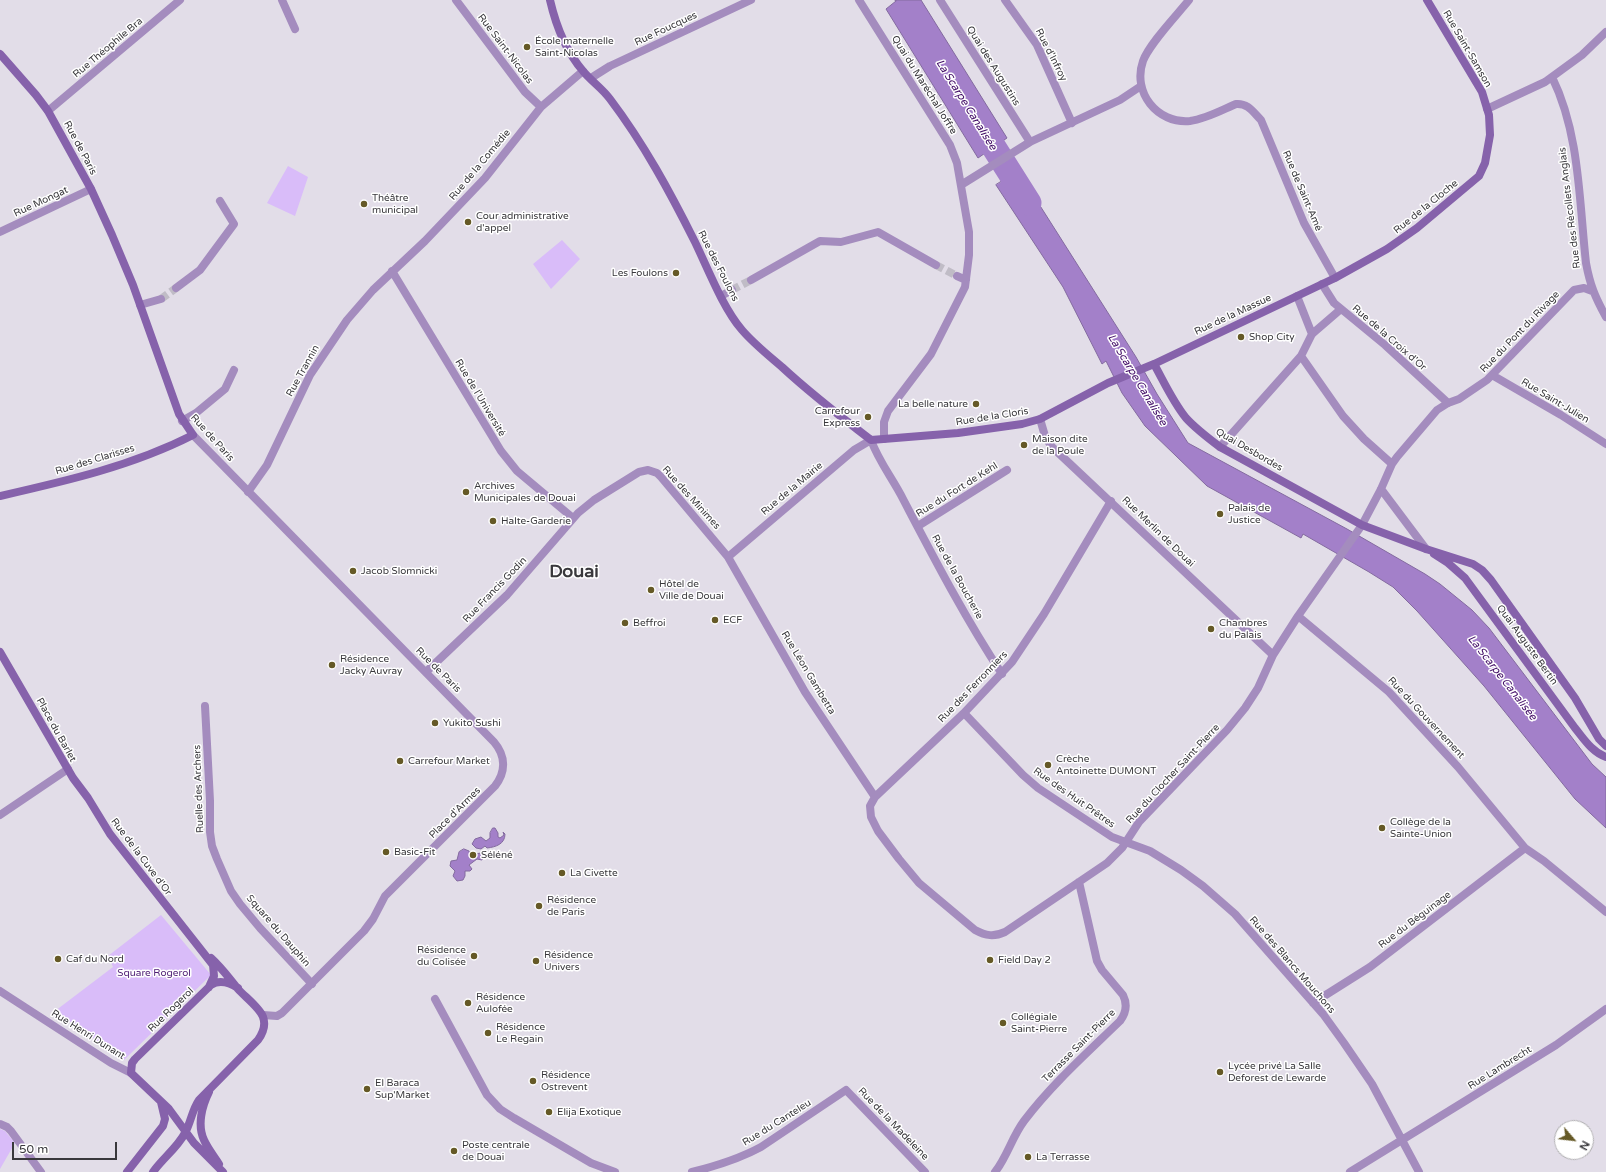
<!DOCTYPE html>
<html>
<head>
<meta charset="utf-8">
<style>
  body { margin:0 }
  #map { position:relative; width:1606px; height:1172px; overflow:hidden; background:#e2dde8; font-family:"Varela Round",sans-serif }
  canvas { display:block }
  .north { position:absolute; left:1554px; top:1120px; width:40px; height:40px; box-sizing:border-box; background:#fff; border:1px solid #b0afb1; border-radius:50%; rotate:118deg; font-size:11px; font-weight:700; line-height:16px; text-align:center; color:#39383c }
  .north::after { content:''; display:block; margin:auto; width:14px; height:18px; background:#655926; clip-path:polygon(50% 0,100% 100%,50% 72%,0 100%) }
  .scale { position:absolute; left:12px; top:1142px; width:105px; height:18px; box-sizing:border-box; border:2px solid #39383c; border-top:0; padding-left:5px; font-size:12px; line-height:14px; white-space:nowrap; color:#39383c; -webkit-text-stroke:3px #fff; paint-order:stroke }
</style>
</head>
<body>
<div id="map">
<canvas width="1606" height="1172"></canvas>
<div class="north">N</div>
<div class="scale">50 m</div>
</div>
<script>
const ctx = document.querySelector('canvas').getContext('2d');
ctx.lineJoin = 'round';
function fill(path, color) {
  ctx.fillStyle = color;
  ctx.fill(path, 'evenodd');
}
function trace(path, color, width, dash) {
  ctx.strokeStyle = color;
  ctx.lineWidth = width;
  ctx.lineCap = dash ? 'butt' : 'round';
  ctx.setLineDash(dash || []);
  ctx.stroke(path);
}
function label(font, color, halo, rows, align = 'center') {
  ctx.font = font + ' "Varela Round",sans-serif';
  ctx.lineWidth = 3;
  ctx.setLineDash([]);
  ctx.textBaseline = 'middle';
  ctx.strokeStyle = halo;
  ctx.fillStyle = color;
  for (const [text, x, y, turn = 0] of rows) {
    ctx.save();
    ctx.translate(x, y);
    ctx.rotate((+turn || 0) * Math.PI / 180);
    ctx.textAlign = isNaN(turn) ? turn : align;
    if (halo) ctx.strokeText(text, 0, 0);
    ctx.fillText(text, 0, 0);
    ctx.restore();
  }
}
const green = new Path2D(`
  M 288,166 L 308,177 L 295,216 L 267,203 Z
  M 562,240 L 580,259 L 551,289 L 533,264 Z
  M 161,915 L 211,975 L 124,1060 L 55,1011 L 113,967 L 108,956 Z
  M 0,1129 L 5,1131 L 15,1143 L 0,1169 Z`);
const water = new Path2D(`
  M 895,0 L 921,0 L 1007,138 L 978,158 L 886,9 L 896,1 Z
  M 1018,171 L 1136,357 L 1157,394 L 1188,443 L 1347,529 L 1425,574 L 1440,584 L 1472,610 L 1489,628 L 1592,764 L 1606,777 L 1606,828 L 1575,799 L 1484,686 L 1417,611 L 1393,587 L 1369,572 L 1303,534 L 1301,538 L 1207,486 L 1145,426 L 1122,393 L 1106,361 L 1102,364 L 1063,287 L 996,185 Z
  M 493,828 L 495,828 L 498,833 L 498,837 L 500,838 L 504,835 L 503,832 L 505,834 C 505,844 496,847 487,848 L 485,846 L 481,849 L 476,848 L 472,844 L 475,839 L 481,837 L 486,841 L 490,838 L 490,833 Z
  M 464,849 L 469,851 L 472,859 L 476,858 L 474,856 L 475,854 L 481,853 L 484,856 L 482,860 L 477,859 L 469,865 L 472,869 L 470,871 L 465,871 L 465,876 L 463,880 L 457,881 L 453,876 L 455,871 L 450,866 L 451,861 L 457,860 L 459,852 Z`);
const river = new Path2D(`
  M 976,119 L 1029,203`);
const streetTunnel = new Path2D(`
  M 936,265 L 957,276
  M 732,290 L 751,280
  M 161,299 L 176,288`);
const street = new Path2D(`
  M 282,0 L 295,29
  M 456,0 L 525,92 L 541,107
  M 859,0 L 950,145 L 957,163 L 969,232 L 969,255 L 965,287 L 931,354 L 888,411 L 884,422 L 884,439
  M 940,0 L 1030,142
  M 1005,0 L 1037,45 L 1072,123
  M 1189,0 C 1177,15 1149,44 1143,61 C 1132,92 1157,124 1190,121 C 1206,119 1222,110 1236,104 C 1248,103 1253,112 1261,120 L 1304,223 L 1335,278
  M 1552,77 C 1580,134 1579,201 1586,263 C 1590,285 1595,297 1606,317
  M 591,78 L 610,66 L 751,0
  M 1487,109 L 1545,82 L 1582,55 L 1606,32
  M 48,111 L 180,0
  M 961,185 L 1030,142 L 1120,100 L 1141,86
  M 0,232 L 91,189
  M 392,271 L 501,451 L 517,471 L 573,518
  M 957,276 L 966,280
  M 751,280 L 820,241 L 841,242 L 878,232 L 936,265
  M 1322,284 L 1334,303 L 1385,345 L 1448,403
  M 176,288 L 200,270 L 234,224 L 220,201
  M 721,296 L 732,290
  M 1297,296 L 1312,334
  M 140,305 L 161,299
  M 1301,356 L 1343,416 L 1364,439 L 1392,464
  M 1492,375 L 1561,415 L 1606,444
  M 1040,419 L 1045,436 L 1051,446 L 1273,655
  M 182,421 L 196,413 L 225,389 L 234,370
  M 193,435 L 494,742 C 506,756 506,772 495,786 L 385,896 L 373,919 L 364,931 L 282,1013 L 277,1016 L 263,1015
  M 1220,447 L 1301,356 L 1312,334 L 1341,309
  M 1381,489 L 1426,549
  M 248,492 L 267,465 L 310,375 L 347,320 L 373,290 L 425,241 L 485,178 L 541,107 L 583,71
  M 1111,501 L 1044,614 L 1012,662 L 964,713 L 875,797 L 870,806 L 871,817 L 878,831 L 899,859 L 919,883 L 975,930 C 986,936 994,937 1005,932 L 1107,863 L 1122,848 L 1139,822 L 1227,730 L 1245,708 L 1258,688 L 1273,655 L 1298,616 L 1362,525 L 1381,489 L 1392,464 L 1397,457 L 1437,410 L 1448,403 L 1459,399 L 1487,380 L 1574,290 L 1584,288 L 1592,291
  M 918,526 L 1007,470
  M 728,557 L 854,450 L 871,440 C 879,462 893,479 903,499 C 934,558 965,618 1002,674
  M 1298,616 L 1389,692 L 1458,767 L 1525,848 L 1544,861 L 1606,912
  M 426,672 L 507,595 L 578,513 L 594,500 L 639,472 L 648,470 L 657,473 L 661,477 L 728,557 L 805,692 L 875,797
  M 205,706 L 210,801 L 210,832 L 212,846 L 217,859 L 231,891 L 240,904 L 260,928 L 312,984
  M 964,713 L 1023,775 L 1038,788 L 1112,837 L 1150,851 L 1181,870 L 1203,886 L 1235,914 L 1323,1014 L 1344,1043 L 1372,1084 L 1419,1172
  M 0,815 L 68,769
  M 0,991 L 111,1063 L 131,1073
  M 435,999 L 487,1095 L 500,1109 L 514,1118 L 591,1163 L 615,1172
  M 1313,1003 L 1370,967 L 1525,848
  M 0,1124 L 7,1127 L 11,1131 L 41,1172
  M 692,1172 C 716,1166 739,1159 761,1147 L 846,1090 L 925,1172
  M 995,1172 C 1007,1157 1012,1137 1024,1121 C 1052,1084 1087,1053 1120,1021 C 1126,1013 1128,1005 1123,995 L 1102,970 L 1097,961 L 1079,882
  M 1350,1172 L 1556,1045 L 1606,1009`);
const secondary = new Path2D(`
  M 550,0 C 556,26 565,50 583,71 C 591,81 602,88 610,99 C 644,144 670,192 695,242 C 708,269 723,308 742,330 C 754,344 768,355 782,367 C 810,393 841,417 871,440 L 958,433 L 1022,424 L 1040,419 L 1108,383 L 1154,364 L 1335,278 L 1387,249 L 1417,228 L 1479,176 L 1485,163 L 1490,135 L 1489,115 L 1482,92 L 1427,0
  M 0,54 L 36,95 L 48,111 L 91,189 L 112,235 L 133,285 L 179,414 L 193,435 C 132,466 66,481 0,496
  M 1154,364 C 1164,382 1173,402 1186,418 C 1196,429 1208,438 1220,447 L 1362,525 L 1426,549 L 1473,564 L 1482,570 L 1491,580 L 1575,698 L 1599,739 L 1606,746
  M 1434,554 L 1448,563 L 1465,578 L 1575,728 C 1584,739 1592,752 1606,757
  M 0,652 L 73,778 L 88,798 L 110,834 L 213,965 L 214,976 L 209,987
  M 209,1092 C 202,1106 197,1125 204,1140 C 208,1149 214,1156 219,1164
  M 127,1172 L 163,1126 L 165,1119 L 161,1102
  M 153,1172 C 163,1158 177,1148 185,1133 C 191,1122 192,1110 199,1100 L 258,1040 C 263,1033 266,1025 263,1017 C 260,1008 244,996 238,989 C 229,978 222,968 211,958
  M 223,1172 L 194,1143 L 169,1109 L 131,1073 L 132,1063 L 135,1059 L 211,985 C 220,979 230,983 238,988`);
const markers = [
  [527,47,4,"#655926"],
  [364,204,4,"#655926"],
  [468,222,4,"#655926"],
  [676,273,4,"#655926"],
  [1241,337,4,"#655926"],
  [976,404,4,"#655926"],
  [868,417,4,"#655926"],
  [1024,445,4,"#655926"],
  [466,492,4,"#655926"],
  [1220,514,4,"#655926"],
  [493,521,4,"#655926"],
  [353,571,4,"#655926"],
  [651,590,4,"#655926"],
  [715,620,4,"#655926"],
  [625,623,4,"#655926"],
  [1211,629,4,"#655926"],
  [332,665,4,"#655926"],
  [435,723,4,"#655926"],
  [400,761,4,"#655926"],
  [1048,765,4,"#655926"],
  [1382,828,4,"#655926"],
  [386,852,4,"#655926"],
  [473,855,4,"#655926"],
  [562,873,4,"#655926"],
  [539,906,4,"#655926"],
  [474,956,4,"#655926"],
  [58,959,4,"#655926"],
  [990,960,4,"#655926"],
  [536,961,4,"#655926"],
  [468,1003,4,"#655926"],
  [1003,1023,4,"#655926"],
  [488,1033,4,"#655926"],
  [1220,1072,4,"#655926"],
  [533,1081,4,"#655926"],
  [367,1089,4,"#655926"],
  [549,1112,4,"#655926"],
  [454,1151,4,"#655926"],
  [1028,1157,4,"#655926"]
];
const streetNames = [
  ["Rue Foucques",666,29,-25],
  ["Rue Théophile Bra",108,48,-40],
  ["Rue Saint-Nicolas",505,49,53],
  ["Rue Saint-Samson",1467,49,60],
  ["Rue d'Infroy",1051,55,63],
  ["Quai des Augustins",993,66,58],
  ["Quai du Maréchal Joffre",924,85,58],
  ["Rue de Paris",80,148,62],
  ["Rue de la Comédie",480,165,-50],
  ["Rue de Saint-Amé",1302,191,67],
  ["Rue Mongat",41,202,-25],
  ["Rue de la Cloche",1426,207,-39],
  ["Rue des Récollets Anglais",1570,208,-97],
  ["Rue des Foulons",718,266,63],
  ["Rue de la Massue",1233,315,-25],
  ["Rue du Pont du Rivage",1520,332,-46],
  ["Rue de la Croix d'Or",1389,338,41],
  ["Rue Trannin",303,371,-61],
  ["Rue de l'Université",480,398,59],
  ["Rue Saint-Julien",1555,401,31],
  ["Rue de la Cloris",992,417,-9],
  ["Rue de Paris",212,438,48],
  ["Quai Desbordes",1249,450,30],
  ["Rue des Clarisses",95,460,-17],
  ["Rue de la Mairie",792,489,-40],
  ["Rue du Fort de Kehl",957,490,-32],
  ["Rue des Minimes",691,498,48],
  ["Rue Merlin de Douai",1158,532,44],
  ["Rue de la Boucherie",957,577,61],
  ["Rue Francis Godin",495,590,-46],
  ["Quai Auguste Bertin",1527,645,54],
  ["Rue de Paris",438,670,45],
  ["Rue Léon Gambetta",808,673,59],
  ["Rue des Ferronniers",973,687,-46],
  ["Rue du Gouvernement",1426,718,47],
  ["Place du Barlet",56,730,61],
  ["Rue du Clocher Saint-Pierre",1173,774,-47],
  ["Ruelle des Archers",199,789,-92],
  ["Rue des Huit Prêtres",1074,798,35],
  ["Place d'Armes",455,813,-45],
  ["Rue de la Cuve d'Or",141,857,53],
  ["Rue du Béguinage",1415,920,-37],
  ["Square du Dauphin",278,931,49],
  ["Rue des Blancs Mouchons",1292,965,49],
  ["Rue Rogerol",171,1010,-44],
  ["Rue Henri Dunant",88,1035,32],
  ["Terrasse Saint-Pierre",1079,1046,-45],
  ["Rue Lambrecht",1500,1068,-32],
  ["Rue du Canteleu",777,1123,-32],
  ["Rue de la Madeleine",893,1124,46]
];
const poiNames = [
  ["École maternelle",535,41],
  ["Saint-Nicolas",535,53],
  ["Théâtre",372,198],
  ["municipal",372,210],
  ["Cour administrative",476,216],
  ["d'appel",476,228],
  ["Les Foulons",668,273,"right"],
  ["Shop City",1249,337],
  ["La belle nature",968,404,"right"],
  ["Carrefour",860,411,"right"],
  ["Express",860,423,"right"],
  ["Maison dite",1032,439],
  ["de la Poule",1032,451],
  ["Archives",474,486],
  ["Municipales de Douai",474,498],
  ["Palais de",1228,508],
  ["Justice",1228,520],
  ["Halte-Garderie",501,521],
  ["Jacob Slomnicki",361,571],
  ["Hôtel de",659,584],
  ["Ville de Douai",659,596],
  ["ECF",723,620],
  ["Beffroi",633,623],
  ["Chambres",1219,623],
  ["du Palais",1219,635],
  ["Résidence",340,659],
  ["Jacky Auvray",340,671],
  ["Yukito Sushi",443,723],
  ["Crèche",1056,759],
  ["Antoinette DUMONT",1056,771],
  ["Carrefour Market",408,761],
  ["Collège de la",1390,822],
  ["Sainte-Union",1390,834],
  ["Basic-Fit",394,852],
  ["Séléné",481,855],
  ["La Civette",570,873],
  ["Résidence",547,900],
  ["de Paris",547,912],
  ["Résidence",466,950,"right"],
  ["du Colisée",466,962,"right"],
  ["Résidence",544,955],
  ["Univers",544,967],
  ["Caf du Nord",66,959],
  ["Field Day 2",998,960],
  ["Résidence",476,997],
  ["Aulofée",476,1009],
  ["Collégiale",1011,1017],
  ["Saint-Pierre",1011,1029],
  ["Résidence",496,1027],
  ["Le Regain",496,1039],
  ["Lycée privé La Salle",1228,1066],
  ["Deforest de Lewarde",1228,1078],
  ["Résidence",541,1075],
  ["Ostrevent",541,1087],
  ["El Baraca",375,1083],
  ["Sup'Market",375,1095],
  ["Elija Exotique",557,1112],
  ["Poste centrale",462,1145],
  ["de Douai",462,1157],
  ["La Terrasse",1036,1157]
];
const parkNames = [
  ["Square Rogerol",154,973]
];
const waterNames = [
  ["La Scarpe Canalisée",966,105,58],
  ["La Scarpe Canalisée",1137,380,59],
  ["La Scarpe Canalisée",1502,678,52]
];
const townNames = [
  ["Douai",574,572]
];
fill(green, '#d9bcf9');
fill(water, '#a380c9');
trace(water, '#836a9f', 1);
trace(river, '#a380c9', 25);
trace(streetTunnel, '#c0bcc6', 8, [8, 4]);
trace(street, '#a48cbe', 8);
trace(secondary, '#8662ab', 8);
for (const [x, y, r, color] of markers) {
  const dot = new Path2D();
  dot.arc(x, y, r, 0, 2 * Math.PI);
  ctx.fillStyle = color;
  ctx.fill(dot);
  trace(dot, '#fff', 1.5);
}
label('10px', '#39383c', '#fff', streetNames);
label('10px', '#39383c', '#fff', poiNames, 'left');
label('10px', '#4d1c73', '#fff', parkNames);
label('italic 11px', '#410c66', '#fff', waterNames);
label('bold 18px', '#39383c', '#fff', townNames);
</script>
</body>
</html>
